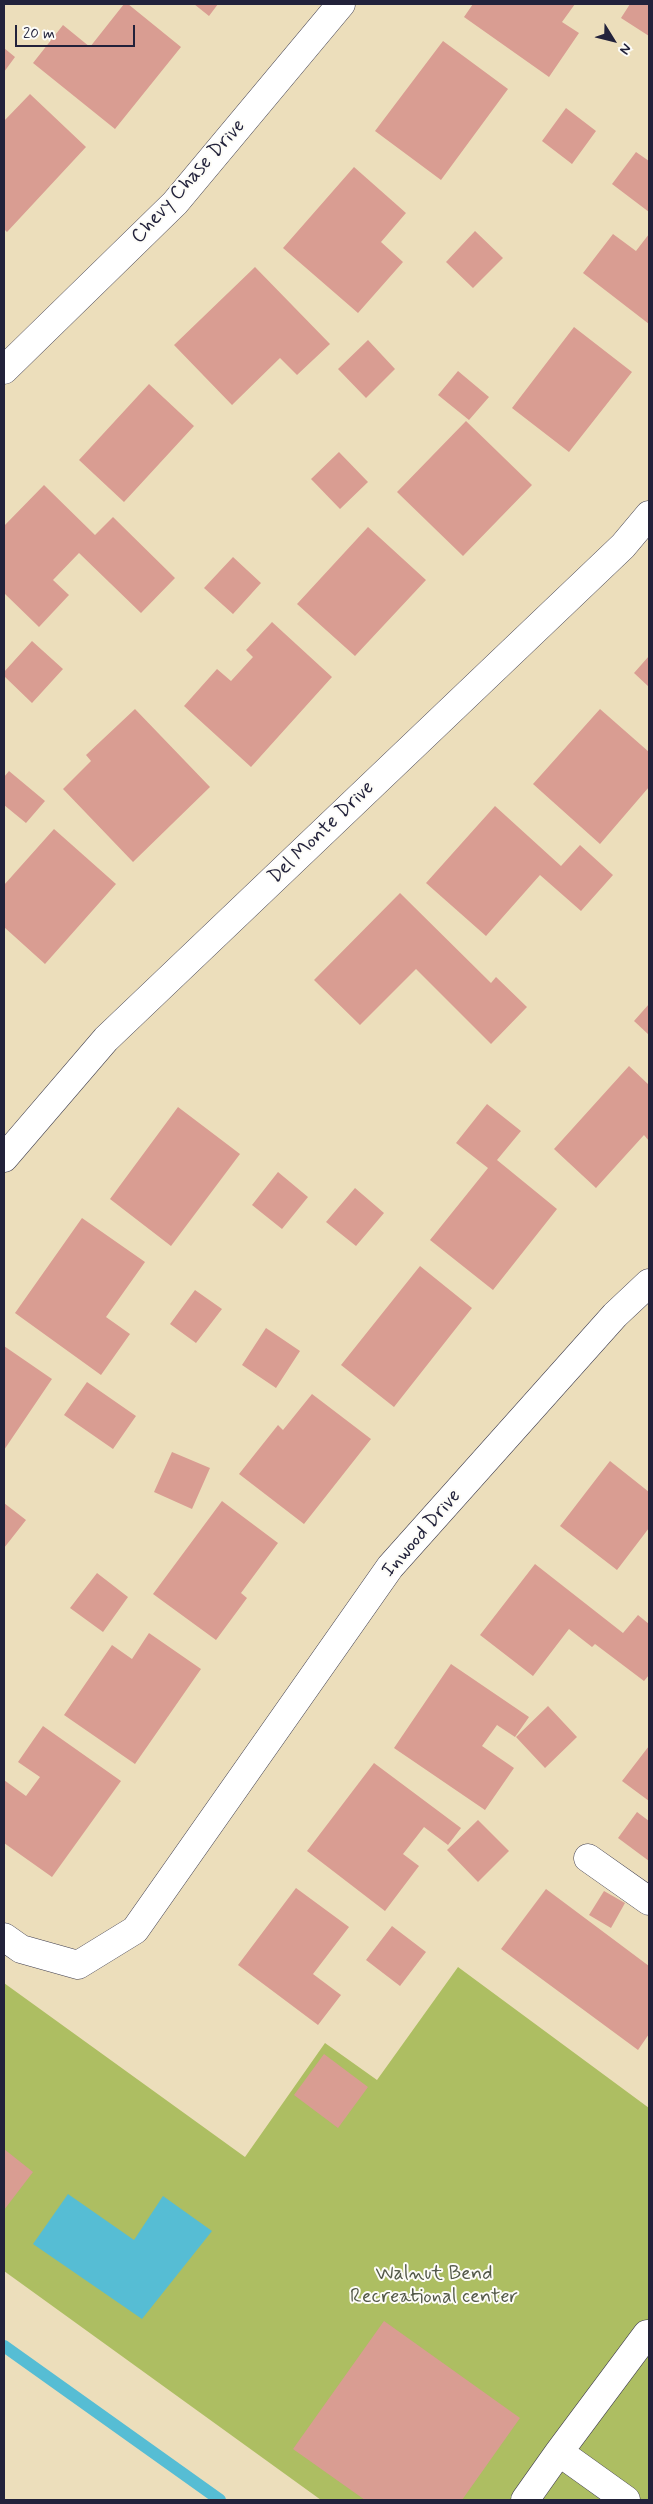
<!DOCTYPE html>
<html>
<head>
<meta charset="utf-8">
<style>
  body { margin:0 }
  #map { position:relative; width:653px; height:2504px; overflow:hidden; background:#ecdebb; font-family:Mynerve,sans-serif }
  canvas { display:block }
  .frame { position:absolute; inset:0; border:5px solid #22223b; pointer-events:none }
  .north { position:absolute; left:588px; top:15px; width:50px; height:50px; -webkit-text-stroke:4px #fdfcf7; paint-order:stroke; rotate:126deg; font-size:14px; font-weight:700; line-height:20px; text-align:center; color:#22223b }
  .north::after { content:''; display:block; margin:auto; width:18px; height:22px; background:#22223b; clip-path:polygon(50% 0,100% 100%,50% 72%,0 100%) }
  .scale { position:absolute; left:15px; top:25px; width:120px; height:22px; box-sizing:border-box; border:2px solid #22223b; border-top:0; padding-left:6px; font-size:15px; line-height:18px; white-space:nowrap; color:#22223b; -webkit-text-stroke:4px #fdfcf7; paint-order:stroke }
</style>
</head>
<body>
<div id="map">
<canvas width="653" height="2504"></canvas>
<div class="frame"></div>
<div class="north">N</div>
<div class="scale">20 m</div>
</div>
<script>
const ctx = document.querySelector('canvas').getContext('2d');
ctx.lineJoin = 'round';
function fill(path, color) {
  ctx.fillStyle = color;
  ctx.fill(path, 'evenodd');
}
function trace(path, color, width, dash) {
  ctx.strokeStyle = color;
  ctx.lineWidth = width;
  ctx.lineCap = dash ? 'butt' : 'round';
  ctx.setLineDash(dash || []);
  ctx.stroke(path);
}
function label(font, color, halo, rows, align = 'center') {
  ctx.font = font + ' Mynerve,sans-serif';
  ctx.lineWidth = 4;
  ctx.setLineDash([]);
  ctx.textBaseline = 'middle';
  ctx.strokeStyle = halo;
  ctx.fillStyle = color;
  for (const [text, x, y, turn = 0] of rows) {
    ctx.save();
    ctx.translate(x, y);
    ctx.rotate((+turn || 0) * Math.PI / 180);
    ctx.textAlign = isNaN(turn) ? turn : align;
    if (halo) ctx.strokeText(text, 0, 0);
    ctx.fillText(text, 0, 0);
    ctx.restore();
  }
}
const green = new Path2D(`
  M 458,1967 L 649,2108 L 649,2500 L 321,2500 L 4,2271 L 4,1983 L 245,2157 L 325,2043 L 377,2080 Z`);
const water = new Path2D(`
  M 68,2194 L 134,2240 L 163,2196 L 212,2231 L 142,2319 L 33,2244 Z`);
const stream = new Path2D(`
  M 4,2346 L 220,2500`);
const building = new Path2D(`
  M 124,4 L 128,4 L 181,47 L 115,129 L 33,63 L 63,25 L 90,47 Z
  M 194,4 L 218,4 L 209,16 Z
  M 473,4 L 575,4 L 562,22 L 579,33 L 549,77 L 464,17 Z
  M 630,4 L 649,4 L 649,36 L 621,18 Z
  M 443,41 L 508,89 L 441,180 L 375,131 Z
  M 4,48 L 15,57 L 4,72 Z
  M 30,94 L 86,147 L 7,232 L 4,229 L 4,121 Z
  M 566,108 L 596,131 L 572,164 L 542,141 Z
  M 636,152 L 649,161 L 649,212 L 612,184 Z
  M 354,167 L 406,213 L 381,242 L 403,262 L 358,313 L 283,248 Z
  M 475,231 L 503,258 L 473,288 L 446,262 Z
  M 613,234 L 636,251 L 649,234 L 649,324 L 583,273 Z
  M 255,267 L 330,344 L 297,375 L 280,358 L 232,405 L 174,345 Z
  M 574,327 L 632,372 L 569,452 L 512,408 Z
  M 368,340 L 395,369 L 366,398 L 338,369 Z
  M 458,371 L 489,397 L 469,420 L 438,395 Z
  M 149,384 L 194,426 L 124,502 L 79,460 Z
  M 466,421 L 532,485 L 463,556 L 397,492 Z
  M 339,452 L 368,482 L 340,509 L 311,479 Z
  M 44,485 L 95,535 L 113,517 L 175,578 L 141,613 L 79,553 L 53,580 L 69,595 L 39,627 L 4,593 L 4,526 Z
  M 368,527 L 426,580 L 355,656 L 297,604 Z
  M 233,557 L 261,583 L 233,614 L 204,588 Z
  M 272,622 L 332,677 L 251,767 L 184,706 L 217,669 L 231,681 L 253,657 L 246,650 Z
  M 32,641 L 63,669 L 32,703 L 4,676 L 4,672 Z
  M 649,656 L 649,687 L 634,673 Z
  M 135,709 L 210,787 L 133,862 L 63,789 L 91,761 L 86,755 Z
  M 600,709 L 649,752 L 649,787 L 600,844 L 533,784 Z
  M 9,771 L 45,801 L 26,823 L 4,805 L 4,777 Z
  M 495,806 L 561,866 L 580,845 L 613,875 L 581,911 L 540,875 L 486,936 L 426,883 Z
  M 54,829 L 116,884 L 45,964 L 4,927 L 4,885 Z
  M 400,893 L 491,983 L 496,977 L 527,1007 L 491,1044 L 416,969 L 360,1025 L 314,980 Z
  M 649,1004 L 649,1035 L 634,1021 Z
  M 629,1066 L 649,1085 L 649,1141 L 644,1135 L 596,1188 L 554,1149 Z
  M 487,1104 L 521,1131 L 497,1160 L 557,1209 L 493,1290 L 430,1240 L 488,1168 L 456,1143 Z
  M 178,1107 L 240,1154 L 171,1246 L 110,1199 Z
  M 278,1172 L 308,1197 L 282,1229 L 252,1205 Z
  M 355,1188 L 384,1213 L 356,1246 L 326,1222 Z
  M 82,1218 L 145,1262 L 106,1317 L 130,1334 L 101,1375 L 15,1313 Z
  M 420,1266 L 472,1308 L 394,1407 L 341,1365 Z
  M 195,1290 L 222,1309 L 196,1343 L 170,1324 Z
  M 266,1328 L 300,1351 L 276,1388 L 242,1365 Z
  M 4,1346 L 52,1379 L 4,1450 Z
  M 87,1382 L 136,1416 L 113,1449 L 64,1415 Z
  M 312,1394 L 371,1439 L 304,1524 L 239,1474 L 278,1425 L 283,1430 Z
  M 172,1452 L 210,1468 L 192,1509 L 154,1492 Z
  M 610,1461 L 649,1492 L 649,1528 L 617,1570 L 560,1526 Z
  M 222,1501 L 278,1543 L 241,1593 L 247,1598 L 216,1640 L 153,1594 Z
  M 4,1503 L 26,1520 L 4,1548 Z
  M 535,1564 L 623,1633 L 638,1615 L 649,1624 L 649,1675 L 644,1681 L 595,1644 L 592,1647 L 569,1629 L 533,1676 L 480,1635 Z
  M 97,1573 L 128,1597 L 103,1632 L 70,1608 Z
  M 149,1633 L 201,1669 L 135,1764 L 64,1715 L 112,1645 L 132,1659 Z
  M 451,1664 L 529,1717 L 515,1737 L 497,1725 L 482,1746 L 514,1768 L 485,1810 L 394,1748 Z
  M 548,1706 L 577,1737 L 545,1768 L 516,1737 Z
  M 43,1726 L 121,1781 L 52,1877 L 4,1843 L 4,1780 L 26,1796 L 40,1777 L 18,1762 Z
  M 649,1746 L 649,1801 L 622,1781 Z
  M 374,1763 L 461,1828 L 448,1845 L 424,1827 L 403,1854 L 419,1866 L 385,1911 L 307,1851 Z
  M 637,1812 L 649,1821 L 649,1861 L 618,1838 Z
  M 478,1820 L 509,1851 L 478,1882 L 447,1850 Z
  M 296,1888 L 349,1927 L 313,1974 L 341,1995 L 318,2025 L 238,1965 Z
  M 546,1889 L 649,1966 L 649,2034 L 638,2050 L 501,1949 Z
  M 604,1891 L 625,1903 L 611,1928 L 589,1915 Z
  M 392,1926 L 426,1952 L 400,1986 L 366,1960 Z
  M 324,2054 L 368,2087 L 338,2128 L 294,2095 Z
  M 4,2149 L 33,2172 L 4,2210 Z
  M 384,2321 L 520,2418 L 462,2500 L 365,2500 L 293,2449 Z`);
const minor = new Path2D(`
  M 4,370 L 175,203 L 341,4
  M 4,1158 L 106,1039 L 623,546 L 649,515
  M 588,1858 L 649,1901
  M 4,1937 L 21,1949 L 78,1965 L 135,1930 L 390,1567 L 615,1315 L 649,1283
  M 559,2452 L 647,2334
  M 525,2500 L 559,2452 L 626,2500`);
const streetNames = [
  ["Chevy Chase Drive",189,182,-48],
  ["Del Monte Drive",322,833,-44],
  ["Inwood Drive",422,1534,-49]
];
const parkNames = [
  ["Walnut Bend",434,2275],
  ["Recreational center",434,2298]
];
fill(green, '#adbe62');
fill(water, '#56bdd4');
trace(stream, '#56bdd4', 12);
fill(building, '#d99d92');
trace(minor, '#403e4e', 29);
trace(minor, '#fff', 28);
label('20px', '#22223b', '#fdfcf7', streetNames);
label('20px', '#535949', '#fdfcf7', parkNames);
</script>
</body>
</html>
